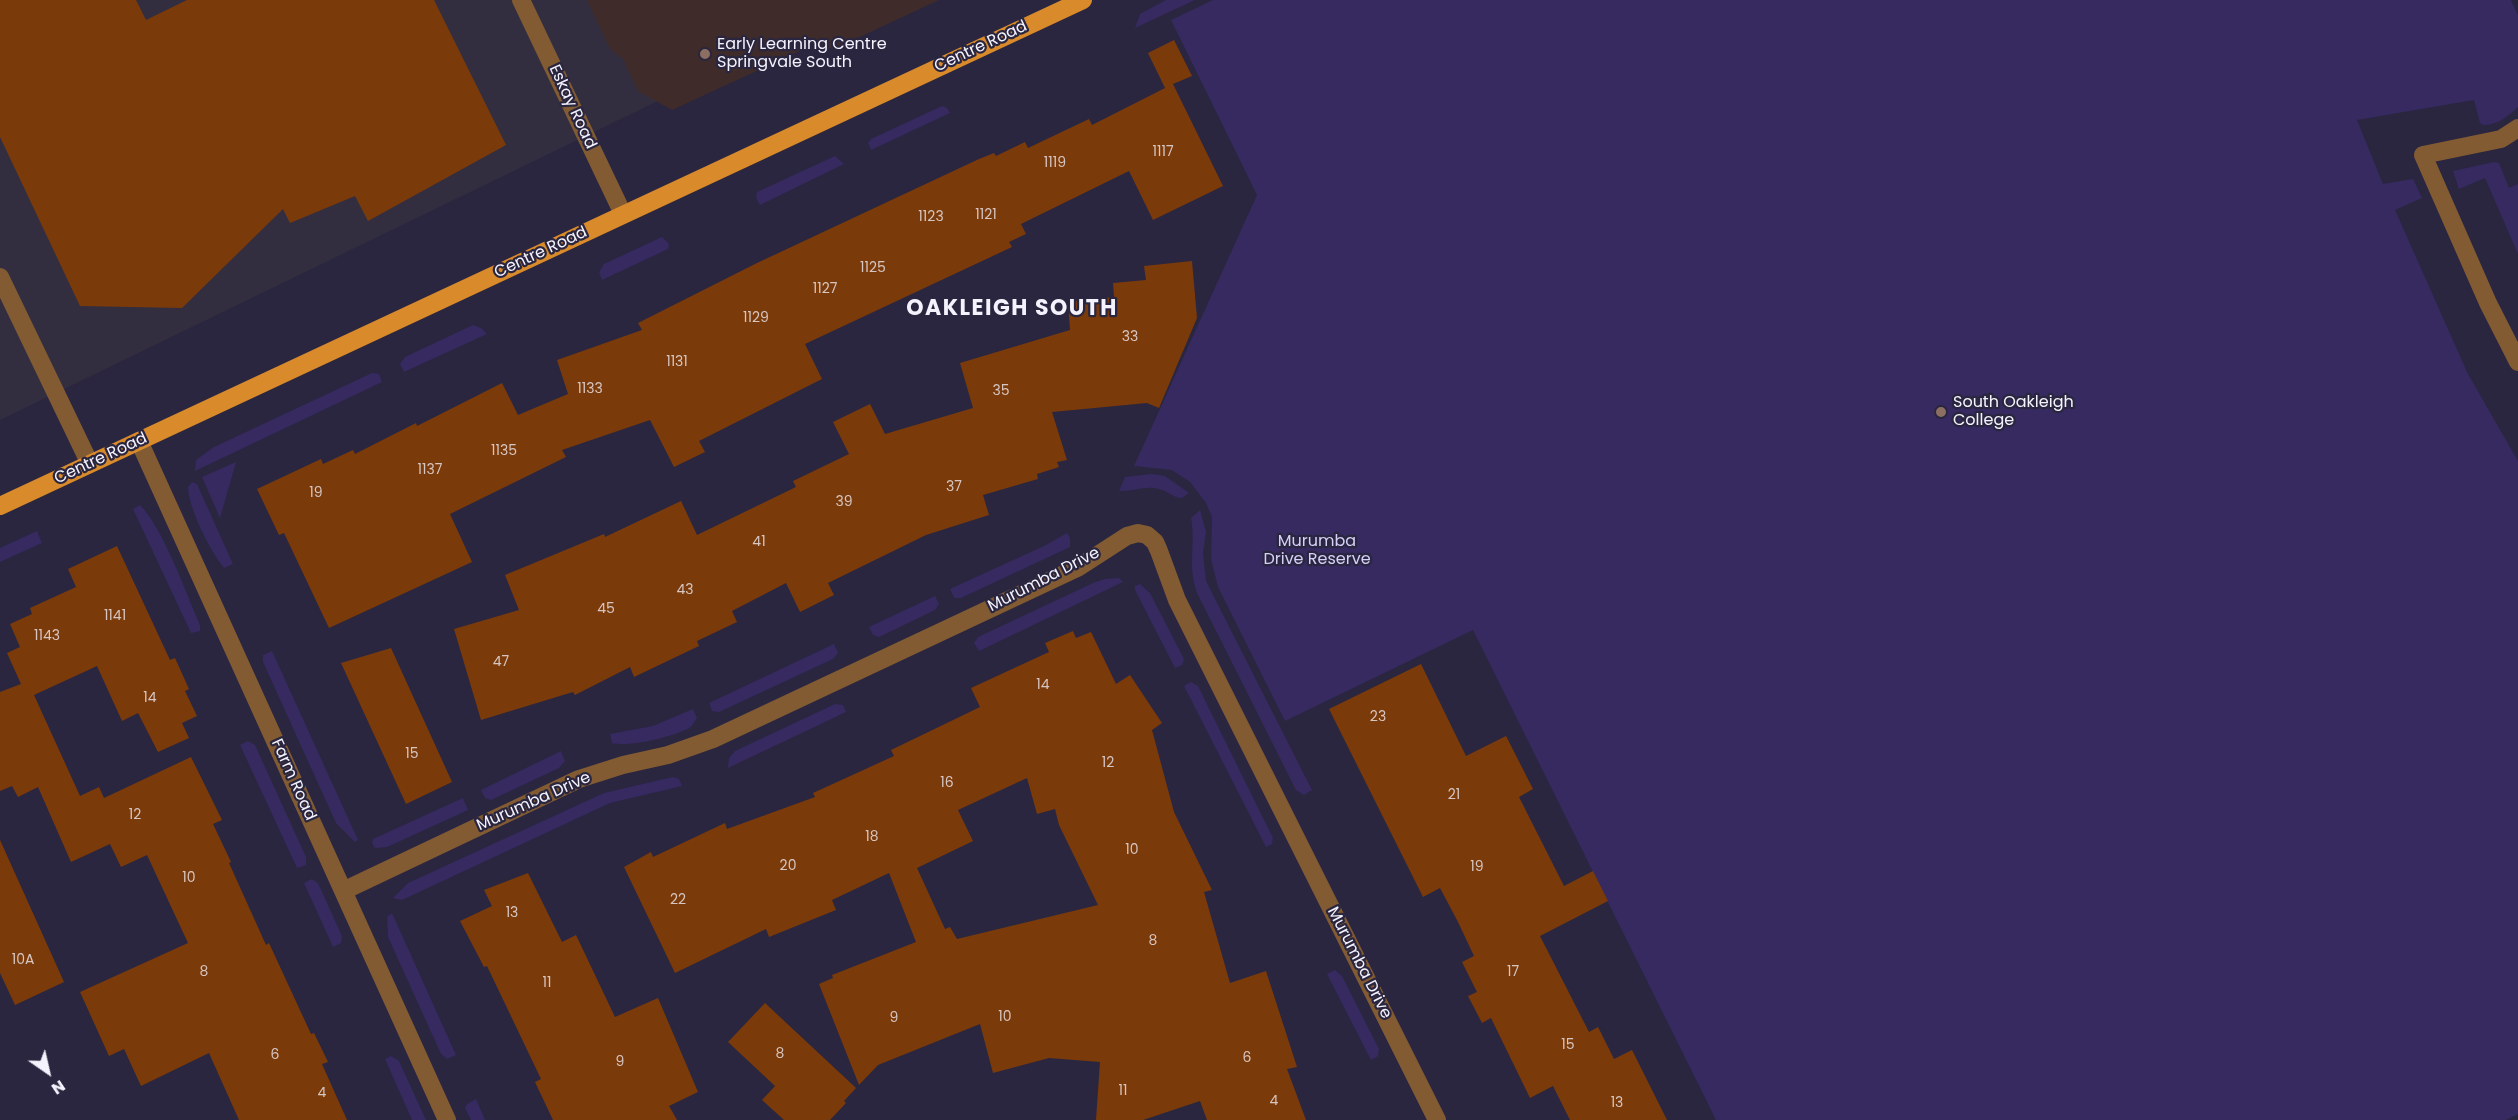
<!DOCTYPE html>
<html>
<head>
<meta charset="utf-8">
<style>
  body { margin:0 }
  #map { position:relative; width:2518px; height:1120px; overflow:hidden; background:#2a263f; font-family:Poppins,sans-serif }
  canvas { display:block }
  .north { position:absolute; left:18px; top:1042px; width:60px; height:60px; -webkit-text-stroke:4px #2a263f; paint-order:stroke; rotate:146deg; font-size:16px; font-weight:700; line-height:24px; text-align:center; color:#f4f3fd }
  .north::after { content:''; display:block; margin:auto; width:21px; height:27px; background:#f4f3fd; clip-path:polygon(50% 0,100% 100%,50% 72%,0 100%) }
</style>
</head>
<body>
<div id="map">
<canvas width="2518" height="1120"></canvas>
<div class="north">N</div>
</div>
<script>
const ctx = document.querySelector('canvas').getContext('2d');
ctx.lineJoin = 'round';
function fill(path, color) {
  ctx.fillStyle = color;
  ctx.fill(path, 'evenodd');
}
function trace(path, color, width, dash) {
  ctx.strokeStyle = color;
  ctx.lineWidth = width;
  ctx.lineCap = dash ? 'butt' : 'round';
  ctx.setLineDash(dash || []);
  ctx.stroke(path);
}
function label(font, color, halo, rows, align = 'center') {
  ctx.font = font + ' Poppins,sans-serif';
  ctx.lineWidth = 4.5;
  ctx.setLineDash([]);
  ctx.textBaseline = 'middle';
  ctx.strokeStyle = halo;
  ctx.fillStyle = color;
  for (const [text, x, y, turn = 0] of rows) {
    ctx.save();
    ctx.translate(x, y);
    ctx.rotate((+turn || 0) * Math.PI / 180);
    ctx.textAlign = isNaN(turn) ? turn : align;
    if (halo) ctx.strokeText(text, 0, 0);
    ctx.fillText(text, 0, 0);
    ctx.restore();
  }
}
const commercial = new Path2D(`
  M 0,0 L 866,0 L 0,420 Z`);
const education = new Path2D(`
  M 587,0 L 939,0 L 834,49 L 815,44 L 672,110 L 638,91 L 623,59 L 610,49 Z`);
const green = new Path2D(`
  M 1166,0 L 1195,0 L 1135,28 L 1140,14 Z
  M 1213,0 L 2511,0 L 2518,15 L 2518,107 C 2507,117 2498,125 2483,125 L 2480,123 L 2474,100 L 2357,120 L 2383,184 L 2413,179 L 2422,198 L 2395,210 L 2468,374 L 2518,461 L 2518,1114 L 2506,1120 L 1716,1120 L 1473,630 L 1285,721 L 1218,587 L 1211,559 L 1212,517 L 1206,503 L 1190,482 L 1172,470 L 1134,466 L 1257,195 L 1171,20 Z
  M 942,106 L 947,108 L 950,113 L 871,150 L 868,143 L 871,139 Z
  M 835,156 L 844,164 L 760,205 L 756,198 L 757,192 Z
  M 2494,162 L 2499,163 L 2509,188 L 2518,184 L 2518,254 L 2485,178 L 2459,189 L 2453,171 Z
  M 662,237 L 669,244 L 668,249 L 602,280 L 599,272 L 604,264 Z
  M 473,325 L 481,328 L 487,334 L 404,372 L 400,364 L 405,357 Z
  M 372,373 L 379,374 L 382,382 L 195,471 L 196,460 L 214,447 Z
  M 236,462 L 220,518 L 202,477 Z
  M 1152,474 L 1165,476 L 1189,493 L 1182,498 C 1173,498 1168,491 1159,489 C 1145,485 1132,492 1119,491 L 1125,477 Z
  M 192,482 L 197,484 L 233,564 L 224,568 C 211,553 188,507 188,487 Z
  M 140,505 C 163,528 186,593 200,625 L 200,631 L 191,633 L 133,509 Z
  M 1200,510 L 1206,532 L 1203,553 L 1206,581 L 1312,790 L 1304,795 L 1296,790 L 1197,593 C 1187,563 1196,547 1191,518 Z
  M 37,531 L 42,543 L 0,562 L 0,548 Z
  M 1067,533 L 1070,538 L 1070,547 L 961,598 L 954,598 L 950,589 L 1044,546 Z
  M 1119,578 L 1123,582 L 979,651 L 974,643 L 978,637 L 1093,583 L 1105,579 Z
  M 1140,584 L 1150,593 L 1184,659 L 1182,665 L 1175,668 L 1135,590 L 1135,586 Z
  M 935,596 L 939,604 L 935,610 L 879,637 L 873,635 L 869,627 Z
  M 834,644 L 838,653 L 833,659 L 719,712 L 712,711 L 709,703 Z
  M 272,651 L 358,840 L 355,842 L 336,823 L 263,662 L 263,655 Z
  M 1191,682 L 1198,686 L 1273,838 L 1272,844 L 1266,847 L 1184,686 Z
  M 835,704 L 843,705 L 846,712 L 728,768 L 729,758 L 735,751 Z
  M 693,709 L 697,718 C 697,718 692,725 692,726 C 679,736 626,748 612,743 L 610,734 L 653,726 Z
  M 248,741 L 255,745 L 306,857 L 306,865 L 297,868 L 240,745 Z
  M 561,751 L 565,761 L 559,768 L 491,800 L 485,798 L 481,790 Z
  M 673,777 L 679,779 L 682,786 L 610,803 L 402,900 L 393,898 L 408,883 L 604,793 Z
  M 463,798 L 468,810 L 387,847 L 375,848 L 372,843 L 373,839 Z
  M 312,879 L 318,883 L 342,936 L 341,943 L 333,947 L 304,883 Z
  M 392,913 L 456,1055 L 447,1059 L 441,1054 L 388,937 L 387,917 Z
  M 1335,970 L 1342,976 L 1379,1049 L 1378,1056 L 1371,1060 L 1327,974 Z
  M 391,1056 L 399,1061 L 426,1120 L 412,1120 L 385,1059 Z
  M 476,1099 L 485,1120 L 471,1120 L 465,1108 L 467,1104 Z`);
const building = new Path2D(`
  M 0,0 L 136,0 L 146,20 L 187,0 L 434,0 L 506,145 L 368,221 L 355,196 L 290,223 L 283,209 L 182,308 L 80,306 L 0,137 Z
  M 1174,40 L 1192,76 L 1173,84 L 1223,186 L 1153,220 L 1129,171 L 1021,224 L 1026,234 L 1009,242 L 1012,247 L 805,344 L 822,379 L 699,441 L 705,452 L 674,467 L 650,420 L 562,450 L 566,457 L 450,514 L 472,562 L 329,628 L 284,533 L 279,535 L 257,489 L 321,459 L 323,464 L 353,450 L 355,454 L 416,423 L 417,426 L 502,383 L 518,415 L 568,394 L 557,360 L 642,330 L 638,323 L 757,263 L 979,159 L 994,153 L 996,156 L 1025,142 L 1028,148 L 1089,119 L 1092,125 L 1171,85 L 1165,88 L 1148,53 Z
  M 1192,261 L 1197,318 L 1159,408 L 1147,403 L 1052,412 L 1067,460 L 1057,462 L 1059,467 L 1037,474 L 1038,479 L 983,495 L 989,515 L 926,535 L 828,583 L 834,595 L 800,612 L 786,583 L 732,611 L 737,622 L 697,641 L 699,646 L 634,677 L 630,667 L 575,695 L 573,692 L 481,720 L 454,629 L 519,610 L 505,575 L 604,534 L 605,537 L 681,501 L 697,535 L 796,487 L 793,481 L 849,454 L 833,422 L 870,404 L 885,434 L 973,408 L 960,363 L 1070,330 L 1068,302 L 1114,297 L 1113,283 L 1146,280 L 1144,266 Z
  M 117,546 L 170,660 L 175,658 L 189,689 L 185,691 L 197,716 L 182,723 L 189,738 L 158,752 L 138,713 L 122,721 L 97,666 L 34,695 L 80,796 L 99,787 L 104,798 L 191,757 L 222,820 L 213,824 L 231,862 L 229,863 L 266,945 L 269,943 L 311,1034 L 314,1033 L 328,1062 L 322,1064 L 347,1120 L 239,1120 L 209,1053 L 141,1086 L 124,1049 L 109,1056 L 80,992 L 188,943 L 147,855 L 121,867 L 110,844 L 71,862 L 38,787 L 18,797 L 12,786 L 0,791 L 0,692 L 21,684 L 7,653 L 20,647 L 10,624 L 32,614 L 30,608 L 76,587 L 68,569 Z
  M 1073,631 L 1076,638 L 1091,632 L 1116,684 L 1130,675 L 1162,723 L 1152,730 L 1174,812 L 1212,890 L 1204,892 L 1230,983 L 1266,971 L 1297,1067 L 1287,1069 L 1306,1120 L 1207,1120 L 1200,1101 L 1143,1120 L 1096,1120 L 1100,1062 L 1049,1058 L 993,1073 L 980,1024 L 878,1065 L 859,1085 L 819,984 L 833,978 L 832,975 L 916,942 L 889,873 L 832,900 L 836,910 L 769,937 L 766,929 L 675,973 L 624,867 L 651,852 L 653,857 L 725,823 L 727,829 L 815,797 L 813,793 L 894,756 L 891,750 L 980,707 L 971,688 L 1049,652 L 1045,643 ZM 1027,778 L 1037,814 L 1055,809 L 1059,825 L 1098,905 L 957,939 L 950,927 L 945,929 L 917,868 L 973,841 L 958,810 Z
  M 391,648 L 452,782 L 406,804 L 341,663 Z
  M 1421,664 L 1466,756 L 1506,736 L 1533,789 L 1519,797 L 1564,886 L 1593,871 L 1608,901 L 1540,936 L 1589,1032 L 1598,1027 L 1614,1059 L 1632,1050 L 1667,1120 L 1570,1120 L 1553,1086 L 1530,1098 L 1491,1018 L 1482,1023 L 1468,996 L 1477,992 L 1462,962 L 1474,956 L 1458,922 L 1440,888 L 1423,897 L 1329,709 Z
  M 0,840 L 64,982 L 15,1005 L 0,973 Z
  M 528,873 L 562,942 L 576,935 L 615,1017 L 658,998 L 698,1092 L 669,1106 L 677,1120 L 553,1120 L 535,1082 L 541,1079 L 487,966 L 484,967 L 460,921 L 492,906 L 484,890 Z
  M 765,1003 L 856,1088 L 844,1101 L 846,1103 L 830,1120 L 784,1120 L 762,1100 L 775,1086 L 728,1042 Z`);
const minor = new Path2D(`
  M 521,0 L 623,214
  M 2518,128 L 2501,139 L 2423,155 L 2488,303 L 2518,362
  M 0,277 L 90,464
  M 139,441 L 447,1120
  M 343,891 L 579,779 L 623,765 L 668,755 L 713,739 L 1079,567 L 1127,536 L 1138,533 L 1147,535 L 1155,542 L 1159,551 L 1177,600 L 1437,1120`);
const major = new Path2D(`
  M 0,506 L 1083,0`);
const markers = [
  [705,54,6,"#8d6e63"],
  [1941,412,6,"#8d6e63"]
];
const numberNames = [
  ["1117",1163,152],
  ["1119",1055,163],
  ["1121",986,215],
  ["1123",931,217],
  ["1125",873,268],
  ["1127",825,289],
  ["1129",756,318],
  ["33",1130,337],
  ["1131",677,362],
  ["1133",590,389],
  ["35",1001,391],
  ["1135",504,451],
  ["1137",430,470],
  ["37",954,487],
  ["19",316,493],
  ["39",844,502],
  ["41",759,542],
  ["43",685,590],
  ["45",606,609],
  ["1141",115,616],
  ["1143",47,636],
  ["47",501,662],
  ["14",1043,685],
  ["14",150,698],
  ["23",1378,717],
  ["15",412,754],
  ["12",1108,763],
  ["16",947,783],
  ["21",1454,795],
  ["12",135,815],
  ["18",872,837],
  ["10",1132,850],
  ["20",788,866],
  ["19",1477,867],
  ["10",189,878],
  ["22",678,900],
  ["13",512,913],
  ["8",1153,941],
  ["10A",23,960],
  ["8",204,972],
  ["17",1513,972],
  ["11",547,983],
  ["10",1005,1017],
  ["9",894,1018],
  ["15",1568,1045],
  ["8",780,1054],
  ["6",275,1055],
  ["6",1247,1058],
  ["9",620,1062],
  ["11",1123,1091],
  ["4",322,1093],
  ["4",1274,1101],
  ["13",1617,1103]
];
const poiNames = [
  ["Early Learning Centre",717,45],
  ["Springvale South",717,63],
  ["South Oakleigh",1953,403],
  ["College",1953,421]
];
const streetNames = [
  ["Centre Road",981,47,-25],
  ["Eskay Road",572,107,65],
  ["Centre Road",541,253,-25],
  ["Centre Road",101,459,-25],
  ["Murumba Drive",1044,580,-27],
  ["Farm Road",293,780,66],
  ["Murumba Drive",534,802,-24],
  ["Murumba Drive",1359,963,63]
];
const parkNames = [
  ["Murumba",1317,542],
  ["Drive Reserve",1317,560]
];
const districtNames = [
  ["OAKLEIGH SOUTH",1012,309]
];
fill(commercial, '#332e3f');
fill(education, '#3f2c2a');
fill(green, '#362a60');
fill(building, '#7b3a0a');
trace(minor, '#825b33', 18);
trace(major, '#d98a2a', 18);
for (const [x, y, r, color] of markers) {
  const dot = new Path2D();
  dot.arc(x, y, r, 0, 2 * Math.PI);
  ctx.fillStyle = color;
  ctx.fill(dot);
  trace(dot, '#2a263f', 2);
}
label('14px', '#d6c5c0', null, numberNames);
label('16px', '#f4f3fd', '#2a263f', poiNames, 'left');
label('16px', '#f4f3fd', '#2a263f', streetNames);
label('16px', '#d5d0f8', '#2a263f', parkNames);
ctx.letterSpacing = '1.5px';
label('bold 22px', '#f4f3fd', '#2a263f', districtNames);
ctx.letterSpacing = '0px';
</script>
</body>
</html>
